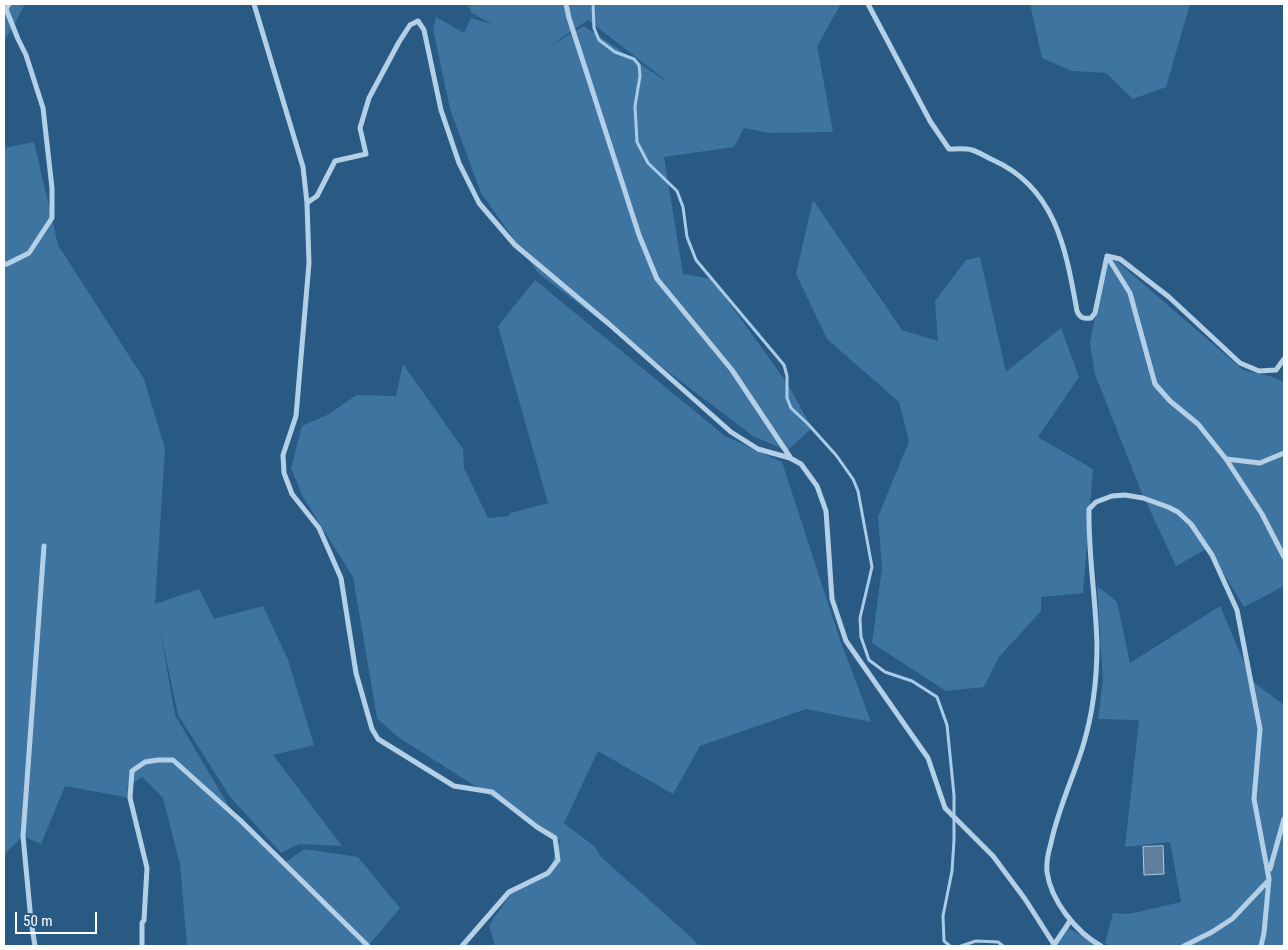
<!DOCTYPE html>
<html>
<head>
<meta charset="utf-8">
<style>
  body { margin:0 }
  #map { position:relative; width:1288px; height:950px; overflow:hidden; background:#295a84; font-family:"Roboto Condensed",sans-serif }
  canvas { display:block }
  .frame { position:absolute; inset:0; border:5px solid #fff; pointer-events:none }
  .scale { position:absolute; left:15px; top:912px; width:82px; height:22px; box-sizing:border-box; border:2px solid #fff; border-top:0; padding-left:6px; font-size:15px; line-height:18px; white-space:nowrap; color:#fff; -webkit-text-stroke:4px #295a84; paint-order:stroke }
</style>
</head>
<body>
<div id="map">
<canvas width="1288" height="950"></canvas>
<div class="frame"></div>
<div class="scale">50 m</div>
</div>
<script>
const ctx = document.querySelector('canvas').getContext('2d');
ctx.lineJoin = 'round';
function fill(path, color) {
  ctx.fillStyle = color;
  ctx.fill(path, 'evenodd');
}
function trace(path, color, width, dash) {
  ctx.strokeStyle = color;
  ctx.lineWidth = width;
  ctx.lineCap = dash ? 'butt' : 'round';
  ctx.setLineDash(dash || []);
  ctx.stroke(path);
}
const green = new Path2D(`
  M 4,4 L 25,4 L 10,32 L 4,40 Z
  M 467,4 L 841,4 L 817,46 L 833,132 L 770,133 L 744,128 L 734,147 L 664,157 L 683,274 L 712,279 L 787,383 L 812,428 L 787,451 L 753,436 L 538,273 L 481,193 L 450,109 L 433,29 L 436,17 L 464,33 L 471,18 L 492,24 L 472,13 ZM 588,20 L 664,79 L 664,80 L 584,26 L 548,47 Z
  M 1030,4 L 1190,4 L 1166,87 L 1133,99 L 1106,73 L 1072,71 L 1042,58 Z
  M 34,142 L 58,245 L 144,379 L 165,449 L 155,604 L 199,589 L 214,619 L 263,606 L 288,660 L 314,745 L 273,755 L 342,846 L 299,844 L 281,853 L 231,798 L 178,715 L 160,629 L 175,715 L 231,810 L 284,863 L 305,849 L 358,857 L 400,908 L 368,946 L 187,946 L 180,864 L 163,798 L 142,777 L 127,787 L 130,798 L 65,786 L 41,844 L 23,836 L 4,855 L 4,148 Z
  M 813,200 L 902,330 L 938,341 L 935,301 L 966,260 L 980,257 L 1006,372 L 1061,328 L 1079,377 L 1038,437 L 1093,469 L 1083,593 L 1041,597 L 1041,611 L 999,657 L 984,687 L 946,691 L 872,643 L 882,568 L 878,517 L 909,441 L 899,402 L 827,339 L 796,274 Z
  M 1107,256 L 1119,272 L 1112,257 L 1243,370 L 1273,377 L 1284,382 L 1284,586 L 1244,607 L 1208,548 L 1176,566 L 1141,491 L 1095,374 L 1090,343 Z
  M 535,280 L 725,436 L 782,462 L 839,637 L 871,722 L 806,709 L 700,746 L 673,794 L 598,751 L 564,823 L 595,847 L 601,857 L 691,937 L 699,946 L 495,946 L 489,925 L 514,890 L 548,873 L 560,840 L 398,737 L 377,718 L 353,577 L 303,497 L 291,468 L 302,426 L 327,415 L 357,395 L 396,396 L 403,364 L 463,449 L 464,468 L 488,518 L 509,516 L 510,513 L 548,503 L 498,326 Z
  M 1097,586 L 1117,602 L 1130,663 L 1220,606 L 1252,681 L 1284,705 L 1284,826 L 1283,833 L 1284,829 L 1284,946 L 1261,946 L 1262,932 L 1259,946 L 1112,946 L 1105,943 L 1113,913 L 1129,914 L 1181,902 L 1170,842 L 1125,847 L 1139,720 L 1098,719 L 1103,681 Z
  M 1066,927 L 1101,946 L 1061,946 L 1056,941 Z`);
const water = new Path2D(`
  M 1163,846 L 1164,874 L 1144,875 L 1143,847 Z`);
const stream = new Path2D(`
  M 593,4 L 594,28 L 599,40 L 615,52 L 634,59 L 639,65 L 640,76 L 635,106 L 637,142 L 648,163 L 677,191 L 683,207 L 687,237 L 696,260 L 784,365 L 787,376 L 787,398 L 791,408 L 808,424 L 836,455 L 853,479 L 858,491 L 872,567 L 860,618 L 861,637 L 869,660 L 885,672 L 912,681 L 937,697 L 947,725 L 954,795 L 954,840 L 952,871 L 943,916 L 944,941 L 950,946
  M 961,946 L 976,941 L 998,942 L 1003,946`);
const minor = new Path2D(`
  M 254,4 L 303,167 L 307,203 L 309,263 L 296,416 L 283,455 L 284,473 L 292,494 L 319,528 L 341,578 L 356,673 L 372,729 L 378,739 L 454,786 L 492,792 L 537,827 L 555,838 L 558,860 L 548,873 L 509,892 L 462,946
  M 566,4 L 569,18 L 639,235 L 657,279 L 732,370 L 790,457
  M 868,4 L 930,121 L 949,149 C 956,149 965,148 972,150 C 979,152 986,157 993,160 C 1056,188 1066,250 1077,311 C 1080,318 1083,319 1091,318 L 1095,313 L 1107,256
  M 307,203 L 317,196 L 335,161 L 366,154 L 360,128 L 369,98 L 399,42 L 410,25 L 418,21 L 424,30 L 441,110 L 459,163 L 479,203 L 515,245 L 609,324 L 731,432 L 758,449 L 790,458 L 801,464 L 817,486 L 826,511 L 832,599 L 846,641 L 928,758 L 945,808 L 993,856 L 1025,899 L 1055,946
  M 1107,256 L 1130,293 L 1155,384 L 1170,401 L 1198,424 L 1226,459 L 1262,514 L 1284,557
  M 1107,256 L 1120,259 L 1169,297 L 1240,363 L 1259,371 L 1276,370 L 1284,359
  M 4,264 L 7,264 L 29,253 L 52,218 L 52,188 L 43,108 L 26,55 L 18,39 L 6,9 L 9,4
  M 1226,459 L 1260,463 L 1284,453
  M 1270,869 L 1284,819
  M 1054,945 L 1070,921
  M 35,946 L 31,921 L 23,836 L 44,546
  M 142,946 L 142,923 L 144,920 L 147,868 L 130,798 L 132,771 L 145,762 L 158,760 L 173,760 L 241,821 L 368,946
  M 1101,946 C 1076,932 1051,901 1047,872 C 1046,862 1048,853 1051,843 C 1058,809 1073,778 1083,746 C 1093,713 1097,679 1097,645 C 1096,599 1088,554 1089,509 L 1096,502 L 1112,496 L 1125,495 L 1143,498 L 1168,507 L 1178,512 L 1191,524 L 1212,555 L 1237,610 L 1260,729 L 1254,799 L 1269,879 L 1264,933 L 1261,946
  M 1184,946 L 1212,932 L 1232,919 L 1269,880`);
fill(green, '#3e74a0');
fill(water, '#5f809d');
trace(water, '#a8cce7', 1);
trace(stream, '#a8cce7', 3);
trace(minor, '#b3d0e7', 5);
</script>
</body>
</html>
